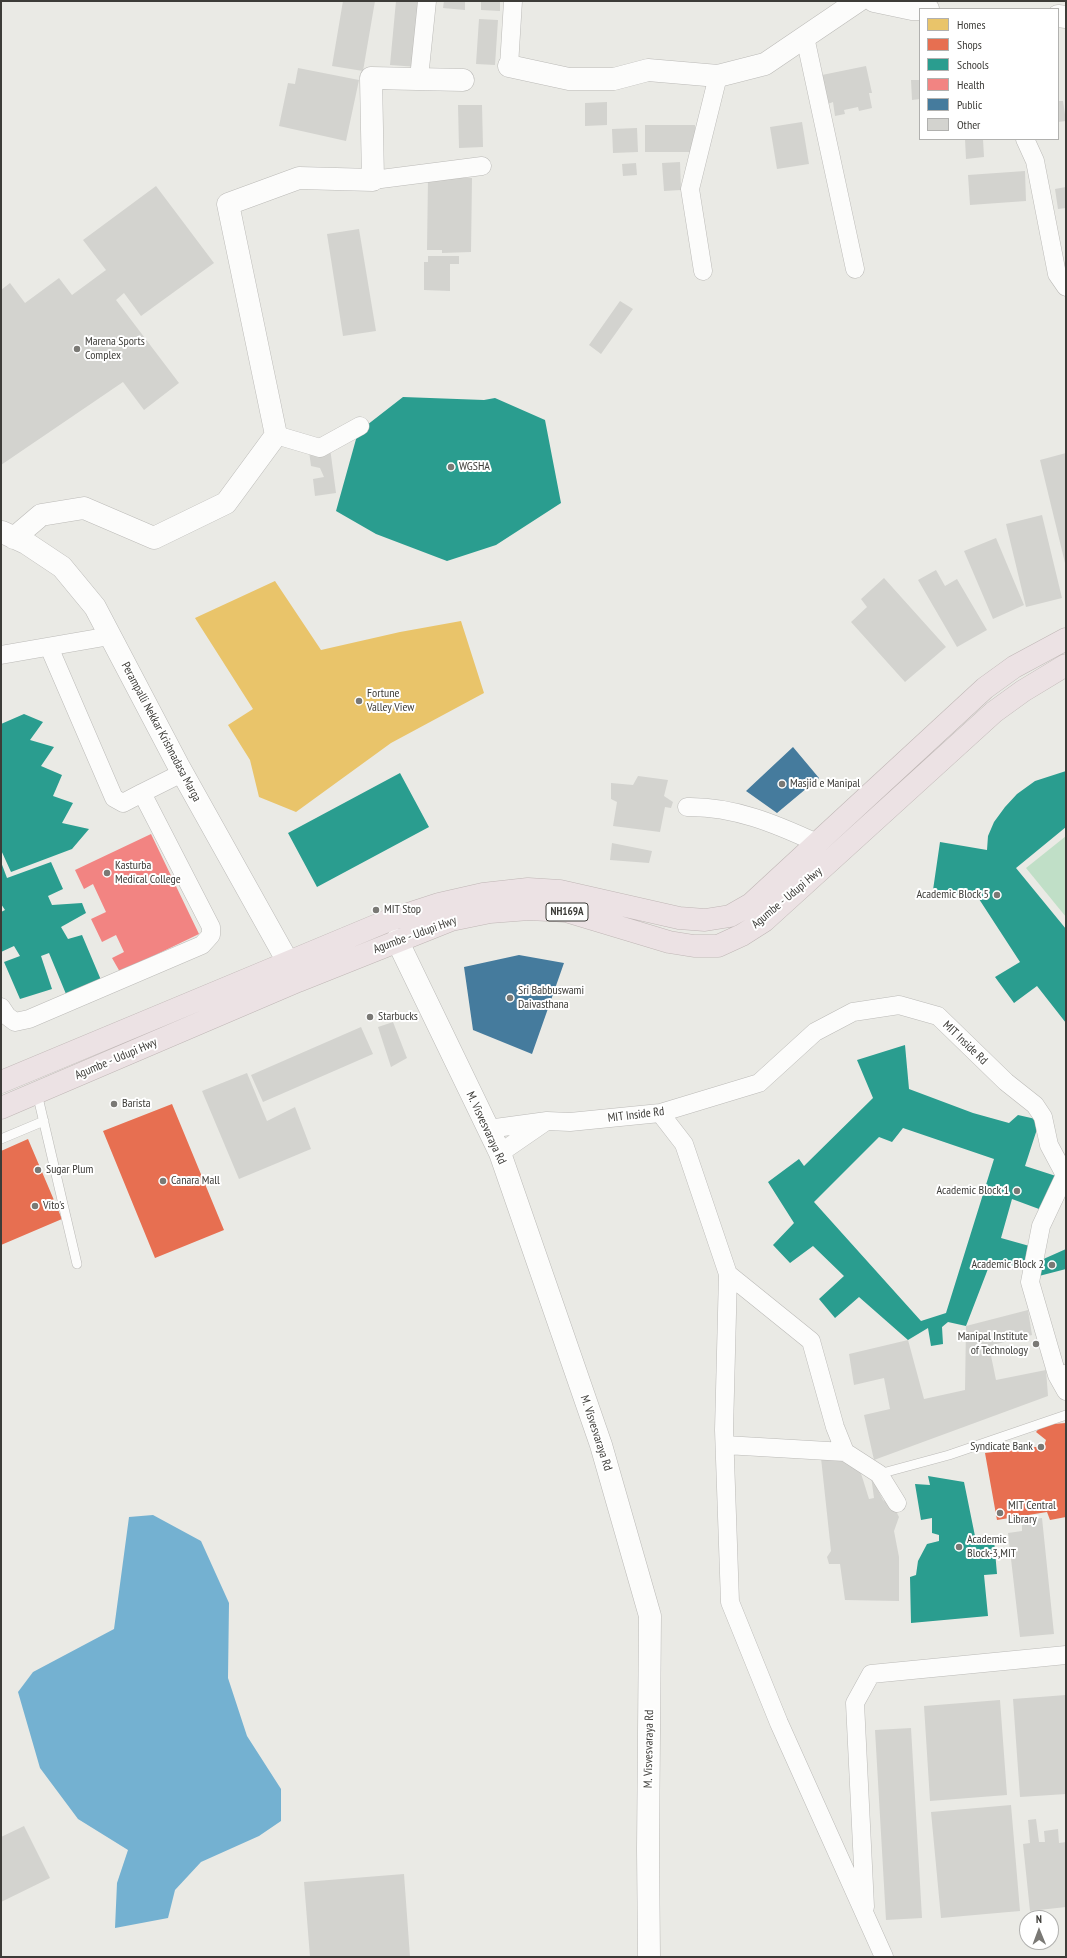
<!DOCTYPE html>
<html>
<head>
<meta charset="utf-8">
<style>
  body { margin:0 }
  #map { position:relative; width:1067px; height:1958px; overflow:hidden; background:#eaeae5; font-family:"PT Sans Narrow",sans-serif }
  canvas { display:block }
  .frame { position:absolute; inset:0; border:2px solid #3d3c38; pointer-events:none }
  .legend { position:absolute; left:919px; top:8px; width:140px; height:132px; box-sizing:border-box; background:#fff; border:1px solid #b1b1af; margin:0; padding:5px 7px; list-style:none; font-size:12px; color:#3d3c38 }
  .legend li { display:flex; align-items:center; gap:8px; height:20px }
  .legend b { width:20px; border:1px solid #b1b1af }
  .north { position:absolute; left:1019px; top:1910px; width:40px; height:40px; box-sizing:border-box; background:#fff; border:1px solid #b1b1af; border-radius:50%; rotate:359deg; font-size:11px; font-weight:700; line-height:16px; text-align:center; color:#3d3c38 }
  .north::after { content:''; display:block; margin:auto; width:14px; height:18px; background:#7a7975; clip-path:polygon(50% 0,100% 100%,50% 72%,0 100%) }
</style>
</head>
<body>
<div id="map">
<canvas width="1067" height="1958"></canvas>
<div class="frame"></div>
<ul class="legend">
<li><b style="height:11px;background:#e9c46a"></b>Homes</li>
<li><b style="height:11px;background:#e76f51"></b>Shops</li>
<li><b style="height:11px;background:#2a9d8f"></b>Schools</li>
<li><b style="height:11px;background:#f28482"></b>Health</li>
<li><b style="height:11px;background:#457b9d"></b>Public</li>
<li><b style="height:11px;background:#d3d3cf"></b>Other</li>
</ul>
<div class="north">N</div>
</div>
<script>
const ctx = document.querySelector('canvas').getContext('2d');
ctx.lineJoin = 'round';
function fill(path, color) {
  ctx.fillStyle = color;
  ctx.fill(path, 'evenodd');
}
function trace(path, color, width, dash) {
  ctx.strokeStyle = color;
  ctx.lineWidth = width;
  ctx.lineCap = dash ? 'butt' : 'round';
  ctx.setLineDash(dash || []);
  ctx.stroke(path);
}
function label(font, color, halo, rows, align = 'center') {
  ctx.font = font + ' "PT Sans Narrow",sans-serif';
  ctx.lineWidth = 4;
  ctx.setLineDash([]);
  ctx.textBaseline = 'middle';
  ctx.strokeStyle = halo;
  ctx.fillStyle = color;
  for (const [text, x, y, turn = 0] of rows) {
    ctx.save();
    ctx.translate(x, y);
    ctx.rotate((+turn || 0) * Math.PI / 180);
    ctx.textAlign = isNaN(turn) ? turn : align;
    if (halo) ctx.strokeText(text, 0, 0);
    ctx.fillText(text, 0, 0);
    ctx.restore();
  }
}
const green = new Path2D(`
  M 1066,836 L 1066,917 L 1026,868 Z`);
const water = new Path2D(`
  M 153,1515 L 201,1541 L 229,1603 L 228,1678 L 247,1736 L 281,1789 L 281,1821 L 259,1836 L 201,1862 L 175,1890 L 168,1918 L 115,1928 L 117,1883 L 128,1850 L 78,1819 L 40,1768 L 18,1692 L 33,1672 L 114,1629 L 129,1517 Z`);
const homes = new Path2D(`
  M 275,581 L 321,650 L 400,632 L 461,621 L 484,693 L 391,743 L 296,812 L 259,797 L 250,760 L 228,725 L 253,709 L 195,618 Z`);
const shops = new Path2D(`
  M 172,1104 L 224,1230 L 155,1258 L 103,1131 Z
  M 28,1139 L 62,1219 L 1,1245 L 1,1151 Z
  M 1048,1418 L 1053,1424 L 1066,1423 L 1066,1517 L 1050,1520 L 1047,1512 L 997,1520 L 985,1453 L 1044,1446 L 1046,1440 L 1036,1432 Z`);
const schools = new Path2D(`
  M 403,397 L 484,400 L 495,398 L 545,420 L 561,503 L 496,545 L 447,561 L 376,534 L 336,511 L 358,432 Z
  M 24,714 L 43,722 L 30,740 L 54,747 L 41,766 L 62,775 L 53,796 L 73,803 L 62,823 L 89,829 L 72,849 L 11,872 L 1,850 L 1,724 Z
  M 1066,771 L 1066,827 L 1016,868 L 1066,929 L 1066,1023 L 1037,986 L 1014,1003 L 995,977 L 1020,962 L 979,899 L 933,890 L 940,842 L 987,850 L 988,836 L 994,822 L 1005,807 L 1017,794 L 1035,781 Z
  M 400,773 L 429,827 L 317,887 L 288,833 Z
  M 1,862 L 7,878 L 51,862 L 63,889 L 48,896 L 52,905 L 82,903 L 86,913 L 61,927 L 68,939 L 82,935 L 101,980 L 66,994 L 49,953 L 41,956 L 52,989 L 20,999 L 4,962 L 20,956 L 14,946 L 1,952 L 1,912 L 5,910 L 1,904 Z
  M 905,1045 L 909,1089 L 973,1113 L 1009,1123 L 1018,1115 L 1040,1120 L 1025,1166 L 1059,1177 L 1039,1209 L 1012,1199 L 1001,1238 L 1033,1247 L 1025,1269 L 991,1261 L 966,1326 L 948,1322 L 942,1327 L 943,1344 L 931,1346 L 928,1328 L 908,1340 L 859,1297 L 835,1318 L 819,1299 L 844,1276 L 813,1246 L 790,1263 L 773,1245 L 794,1223 L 768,1182 L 799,1159 L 804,1166 L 873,1098 L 857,1060 ZM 903,1128 L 994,1159 L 946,1313 L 921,1321 L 814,1202 L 879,1137 L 892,1142 Z
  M 1066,1249 L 1066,1269 L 1039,1276 L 1039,1261 Z
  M 928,1476 L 964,1482 L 976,1541 L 994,1540 L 997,1574 L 984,1575 L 988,1616 L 911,1623 L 910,1577 L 916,1575 L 918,1561 L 927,1544 L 939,1541 L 939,1535 L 932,1533 L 932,1518 L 921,1520 L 915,1484 L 930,1485 Z`);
const health = new Path2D(`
  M 151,834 L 199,934 L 120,972 L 112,958 L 124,952 L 116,935 L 102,942 L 91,919 L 106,912 L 93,884 L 84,889 L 75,870 Z`);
const public = new Path2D(`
  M 793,747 L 819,778 L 777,813 L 746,791 Z
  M 519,955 L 564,963 L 532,1054 L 473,1030 L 464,967 Z`);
const building = new Path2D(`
  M 343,1 L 375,1 L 363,71 L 332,66 Z
  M 396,1 L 424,1 L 418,67 L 390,65 Z
  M 444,1 L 465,1 L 465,10 L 443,8 Z
  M 481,1 L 500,1 L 500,11 L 481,10 Z
  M 479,19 L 498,20 L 495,65 L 476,64 Z
  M 866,66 L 872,93 L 869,93 L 872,108 L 859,111 L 858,107 L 844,110 L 845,114 L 835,116 L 833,102 L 828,104 L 822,75 Z
  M 298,68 L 359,80 L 346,141 L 279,126 L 288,83 L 295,84 Z
  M 911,80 L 920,80 L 920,99 L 912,100 Z
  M 1058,101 L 1063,101 L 1066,121 L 1058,122 Z
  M 607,102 L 607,125 L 585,126 L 585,103 Z
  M 458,105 L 482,105 L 483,147 L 459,148 Z
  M 802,122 L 809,164 L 777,169 L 770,127 Z
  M 645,125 L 695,125 L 695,152 L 645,152 Z
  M 637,128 L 638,152 L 613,153 L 612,129 Z
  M 965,139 L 983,139 L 984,157 L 966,159 Z
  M 680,162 L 681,190 L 664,191 L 662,163 Z
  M 636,163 L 637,175 L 623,176 L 622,164 Z
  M 1025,171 L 1026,201 L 970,205 L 968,175 Z
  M 428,178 L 472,178 L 471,252 L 442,253 L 442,250 L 427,250 Z
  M 156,186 L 214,263 L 141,316 L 124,293 L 116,300 L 179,383 L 144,410 L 123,382 L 1,465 L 1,290 L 10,283 L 25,303 L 59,278 L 72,295 L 106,270 L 83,240 Z
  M 1066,187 L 1066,208 L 1058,209 L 1055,189 Z
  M 359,229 L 376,331 L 343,336 L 327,234 Z
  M 428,256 L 459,256 L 459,264 L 450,264 L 450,291 L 424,290 L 424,262 L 428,262 Z
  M 620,301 L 633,309 L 601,354 L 589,345 Z
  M 330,448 L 336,493 L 315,496 L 313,479 L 324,477 L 320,468 L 311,466 L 309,451 Z
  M 1066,453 L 1066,563 L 1065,563 L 1040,460 Z
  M 1042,515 L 1062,598 L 1026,607 L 1006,524 Z
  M 996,538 L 1024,605 L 993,619 L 964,551 Z
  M 936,570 L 945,586 L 957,579 L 987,630 L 957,647 L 918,580 Z
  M 884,578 L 946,647 L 905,682 L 851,622 L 867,607 L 861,599 Z
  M 638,776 L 668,780 L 664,796 L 673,802 L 671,808 L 665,807 L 660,832 L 613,826 L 617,802 L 611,799 L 611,783 L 633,785 Z
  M 612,843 L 652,851 L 649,863 L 610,860 Z
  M 393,1022 L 407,1058 L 391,1067 L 378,1027 Z
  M 361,1027 L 373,1054 L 263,1102 L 251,1075 Z
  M 247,1073 L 267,1121 L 295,1107 L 311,1149 L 239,1179 L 202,1091 Z
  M 1028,1310 L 1032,1335 L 989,1346 L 996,1380 L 1046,1370 L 1048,1396 L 874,1460 L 864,1415 L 890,1409 L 884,1378 L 854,1385 L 849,1354 L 908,1340 L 924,1399 L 965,1390 L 966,1326 Z
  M 829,1456 L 859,1467 L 869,1499 L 874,1498 L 871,1476 L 883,1500 L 895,1509 L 899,1517 L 894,1531 L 899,1557 L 899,1601 L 845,1600 L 840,1564 L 829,1564 L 827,1557 L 831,1551 L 821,1458 Z
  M 1042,1518 L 1054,1634 L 1020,1637 L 1008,1533 L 1022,1531 L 1022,1520 Z
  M 1066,1695 L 1066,1794 L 1020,1797 L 1013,1699 Z
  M 1000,1700 L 1007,1795 L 930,1801 L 924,1706 Z
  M 911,1728 L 922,1918 L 886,1920 L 875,1730 Z
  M 1011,1805 L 1020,1911 L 941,1918 L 931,1812 Z
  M 1036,1819 L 1039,1842 L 1045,1842 L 1044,1831 L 1058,1829 L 1059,1843 L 1066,1842 L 1066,1907 L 1030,1911 L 1023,1844 L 1030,1843 L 1028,1820 Z
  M 24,1826 L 50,1878 L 1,1902 L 1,1837 Z
  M 404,1874 L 410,1957 L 310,1957 L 304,1882 Z`);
const lane = new Path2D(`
  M 37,1093 L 77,1264
  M 1,1139 L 44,1121
  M 879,1474 L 949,1455 L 1066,1415`);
const street = new Path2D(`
  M 805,37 L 855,269
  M 509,66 L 513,1
  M 419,78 L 427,1
  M 1025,139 L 1035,161 L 1057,274 L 1066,287
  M 373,180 L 482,166
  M 703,271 L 690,189 L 718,76
  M 276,435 L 320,448 L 360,426
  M 49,647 L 114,798 L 123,803 L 142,793
  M 1,655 L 110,636
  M 687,807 C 733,806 776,824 817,843
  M 1,1007 L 7,1016 L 15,1022 L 29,1019 L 202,945 L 211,935 L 211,927 L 142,793 L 182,773
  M 660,1113 L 684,1144 L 728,1274 L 724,1430 L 730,1602 L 779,1723 L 884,1957
  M 488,1129 L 547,1121 L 570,1122 L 660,1113 L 759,1083 L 815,1032 L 853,1012 L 899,1005 L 938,1016 L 1006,1082 L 1035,1105 L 1043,1117 L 1049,1145 L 1065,1175 L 1041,1226 L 1030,1282 L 1057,1375 L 1066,1374
  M 500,1153 L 545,1122
  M 728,1274 L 811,1341 L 835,1427 L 845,1452 L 879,1474 L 897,1503
  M 1057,1375 L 1066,1391
  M 725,1445 L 845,1452
  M 865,1907 L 855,1703 L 871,1674 L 1066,1655`);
const secondary = new Path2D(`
  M 874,1 L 912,9 L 928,9
  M 1058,16 L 1066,17
  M 509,66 L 569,79 L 614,79 L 648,70 L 718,76 L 765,64 L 858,1
  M 2,532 L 26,543 L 62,567 L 95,607 L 178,765 L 288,962
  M 14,538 L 41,515 L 84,508 L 154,538 L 226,503 L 276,435 L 228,204 L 299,178 L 373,180 L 371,78 L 463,80
  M 397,940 L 500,1153 L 601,1445 L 650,1616 L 648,1849 L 649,1957`);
const highway = new Path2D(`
  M 1,1082 L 387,921 L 439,904 L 483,894 L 528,889 L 560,891 L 679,918 L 705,920 L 730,916 L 751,904 L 985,688 L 1014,667 L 1066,639
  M 1,1108 L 298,981 L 451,920 L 490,912 L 529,909 L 566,911 L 669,942 L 694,946 L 718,946 L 742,935 L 764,921 L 994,712 L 1023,691 L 1066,665`);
const markers = [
  [77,349,4,"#7a7975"],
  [451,467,4,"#7a7975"],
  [359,701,4,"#7a7975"],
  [782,784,4,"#7a7975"],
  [107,873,4,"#7a7975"],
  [997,895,4,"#7a7975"],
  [376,910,4,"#7a7975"],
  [510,998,4,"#7a7975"],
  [370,1017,4,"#7a7975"],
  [114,1104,4,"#7a7975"],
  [38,1170,4,"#7a7975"],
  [163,1181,4,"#7a7975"],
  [1017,1191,4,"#7a7975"],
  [35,1206,4,"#7a7975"],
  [1052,1265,4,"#7a7975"],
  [1036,1344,4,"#7a7975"],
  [1041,1447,4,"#7a7975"],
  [1000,1513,4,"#7a7975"],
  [959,1547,4,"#7a7975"]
];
const shields = [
  [567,912,42]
];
const shieldNames = [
  ["NH169A",567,912]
];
const poiNames = [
  ["Marena Sports",85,342],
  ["Complex",85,356],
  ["WGSHA",459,467],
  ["Fortune",367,694],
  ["Valley View",367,708],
  ["Masjid e Manipal",790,784],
  ["Kasturba",115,866],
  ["Medical College",115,880],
  ["Academic Block 5",989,895,"right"],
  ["MIT Stop",384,910],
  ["Sri Babbuswami",518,991],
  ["Daivasthana",518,1005],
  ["Starbucks",378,1017],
  ["Barista",122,1104],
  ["Sugar Plum",46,1170],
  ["Canara Mall",171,1181],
  ["Academic Block 1",1009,1191,"right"],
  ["Vito's",43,1206],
  ["Academic Block 2",1044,1265,"right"],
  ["Manipal Institute",1028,1337,"right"],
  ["of Technology",1028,1351,"right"],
  ["Syndicate Bank",1033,1447,"right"],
  ["MIT Central",1008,1506],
  ["Library",1008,1520],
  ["Academic",967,1540],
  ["Block-3,MIT",967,1554]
];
const streetNames = [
  ["Perampalli Nekkar Krishnadasa Marga",161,732,62],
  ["Agumbe - Udupi Hwy",787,898,-40],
  ["Agumbe - Udupi Hwy",415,935,-20],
  ["MIT Inside Rd",965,1043,44],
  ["Agumbe - Udupi Hwy",116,1059,-23],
  ["MIT Inside Rd",636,1115,-7],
  ["M. Visvesvaraya Rd",486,1128,65],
  ["M. Visvesvaraya Rd",596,1433,72],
  ["M. Visvesvaraya Rd",649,1749,-89]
];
fill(green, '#c0dfc7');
fill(water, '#74b1d1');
fill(homes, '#e9c46a');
fill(shops, '#e76f51');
fill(schools, '#2a9d8f');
fill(health, '#f28482');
fill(public, '#457b9d');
fill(building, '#d3d3cf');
trace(lane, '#bbbab7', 10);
trace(street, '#bbbab7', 19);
trace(secondary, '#bbbab7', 23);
trace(highway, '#bfb6b5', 23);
trace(lane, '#fcfcfb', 9);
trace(street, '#fcfcfb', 18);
trace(secondary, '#fcfcfb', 22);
trace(highway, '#ece2e4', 22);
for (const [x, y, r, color] of markers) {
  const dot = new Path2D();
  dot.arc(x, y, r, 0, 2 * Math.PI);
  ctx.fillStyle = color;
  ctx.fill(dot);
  trace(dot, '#fff', 1.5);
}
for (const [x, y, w] of shields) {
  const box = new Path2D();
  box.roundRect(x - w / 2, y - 9, w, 18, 3);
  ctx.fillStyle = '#fff';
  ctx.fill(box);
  trace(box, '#3d3c38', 1);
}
label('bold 11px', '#3d3c38', null, shieldNames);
label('12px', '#3d3c38', '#fff', poiNames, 'left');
label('12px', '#3d3c38', '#fff', streetNames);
</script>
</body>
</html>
